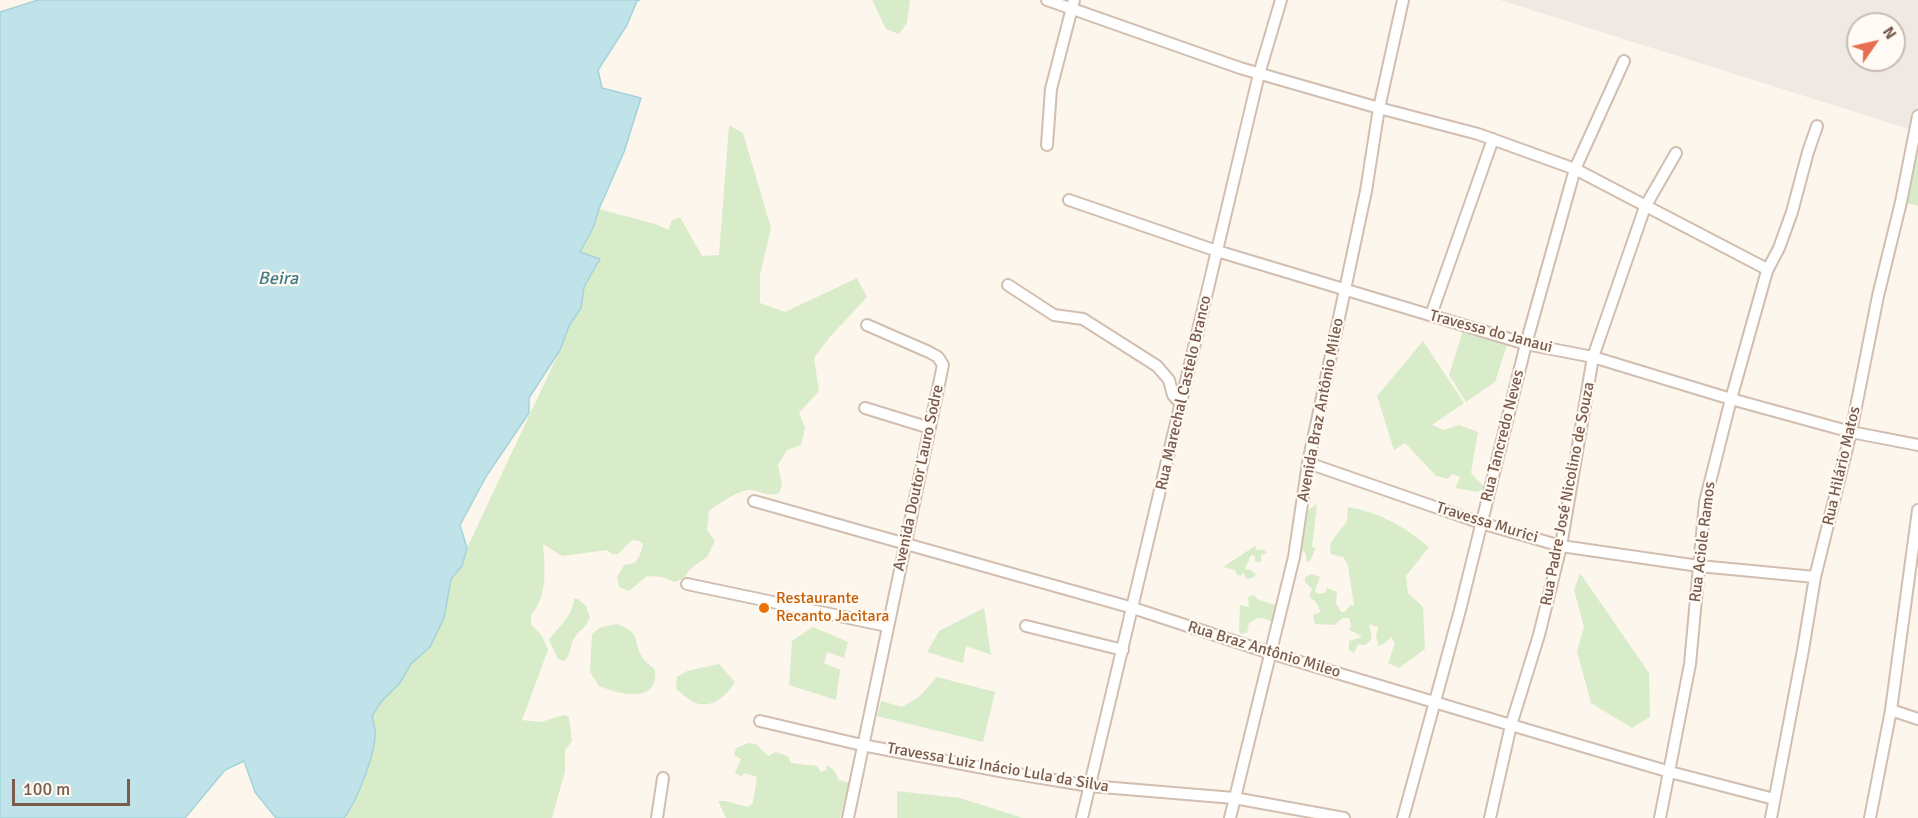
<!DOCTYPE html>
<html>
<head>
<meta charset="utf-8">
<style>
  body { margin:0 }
  #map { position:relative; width:1918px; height:818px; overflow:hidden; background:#fdf6ec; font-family:Signika,sans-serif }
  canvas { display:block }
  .north { position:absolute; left:1846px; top:12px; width:60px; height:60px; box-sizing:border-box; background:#fffaf3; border:2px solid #cabbb1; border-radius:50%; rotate:56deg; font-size:16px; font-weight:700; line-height:24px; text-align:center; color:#7a5c4d }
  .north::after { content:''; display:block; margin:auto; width:21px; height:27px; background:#e76f51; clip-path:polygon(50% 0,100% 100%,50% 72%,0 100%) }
  .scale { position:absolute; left:12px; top:779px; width:118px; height:27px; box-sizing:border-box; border:3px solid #7a5c4d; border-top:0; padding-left:8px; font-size:18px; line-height:21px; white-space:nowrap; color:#7a5c4d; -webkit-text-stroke:4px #fffaf3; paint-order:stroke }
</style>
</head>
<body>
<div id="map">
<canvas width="1918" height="818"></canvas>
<div class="north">N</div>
<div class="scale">100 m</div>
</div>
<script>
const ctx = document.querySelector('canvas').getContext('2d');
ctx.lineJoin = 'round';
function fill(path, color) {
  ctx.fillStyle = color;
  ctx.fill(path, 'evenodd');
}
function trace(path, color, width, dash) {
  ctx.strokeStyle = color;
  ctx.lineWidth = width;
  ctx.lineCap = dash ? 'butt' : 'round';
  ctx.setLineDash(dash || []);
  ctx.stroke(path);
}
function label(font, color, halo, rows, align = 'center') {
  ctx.font = font + ' Signika,sans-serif';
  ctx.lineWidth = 4.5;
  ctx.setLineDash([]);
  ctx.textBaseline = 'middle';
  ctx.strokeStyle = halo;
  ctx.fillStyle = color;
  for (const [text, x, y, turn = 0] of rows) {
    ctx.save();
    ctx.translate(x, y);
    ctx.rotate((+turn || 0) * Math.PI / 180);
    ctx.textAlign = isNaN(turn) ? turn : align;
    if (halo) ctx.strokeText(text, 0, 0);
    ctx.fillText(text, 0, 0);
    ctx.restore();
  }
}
const industrial = new Path2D(`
  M 1500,0 L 1918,0 L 1918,104 L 1909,129 ZM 1858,24 L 1894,24 L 1894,60 L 1858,60 Z`);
const green = new Path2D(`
  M 872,0 L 910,0 L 907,23 L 899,34 L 886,29 Z
  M 1918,106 L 1918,206 L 1903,202 L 1909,129 Z
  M 729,125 L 743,133 L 771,228 L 760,275 L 760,303 L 785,312 L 857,278 L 867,297 L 829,338 L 814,358 L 819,391 L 799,413 L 805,428 L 801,445 L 787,450 L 778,465 L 782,485 L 779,493 C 768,497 762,492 751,490 C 740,489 718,504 709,511 L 707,530 L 715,541 L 707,557 L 690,569 L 684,578 L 675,582 L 662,577 L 647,576 L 629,591 L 619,587 L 617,577 L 624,565 L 635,563 L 640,555 L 643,544 L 639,541 L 632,540 L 618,554 L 612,554 L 607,550 L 562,556 L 543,544 C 545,569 548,595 531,615 L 531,624 L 542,636 L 548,650 L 522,720 L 541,722 L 564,715 L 569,717 L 572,741 L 565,750 L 565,771 L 552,818 L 344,818 L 353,806 L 375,731 L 372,716 L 381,702 L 399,684 L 411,664 L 430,647 L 444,618 L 451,579 L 462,566 L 467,548 L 560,350 L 569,326 L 581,308 L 584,287 L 600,259 L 579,253 L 593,228 L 599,209 L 655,224 L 669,230 L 671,221 L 680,217 L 702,256 L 719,255 Z
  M 1463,331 L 1507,345 L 1495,382 L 1466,402 L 1449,375 Z
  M 1423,341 L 1464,403 L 1432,425 L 1444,430 L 1459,425 L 1478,432 L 1471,473 L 1485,488 L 1477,492 L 1455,488 L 1460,477 L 1452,474 L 1448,479 L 1436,476 L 1405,443 L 1394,450 L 1377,396 Z
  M 1317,504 L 1312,547 L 1316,548 L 1310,561 L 1307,562 L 1305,552 L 1300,550 L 1299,543 L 1308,510 Z
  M 1348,507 C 1379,512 1405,527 1429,547 L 1406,576 L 1408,593 L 1423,607 L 1425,649 L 1399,668 L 1388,663 L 1395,643 L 1391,637 L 1385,643 L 1379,646 L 1376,637 L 1378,627 L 1369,624 L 1372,638 C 1367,645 1366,646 1358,644 L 1354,653 L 1349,650 L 1349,641 L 1362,637 L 1358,634 L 1349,630 L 1351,625 L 1349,618 L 1343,618 L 1334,625 L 1315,624 L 1313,615 L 1321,612 L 1316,602 L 1309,597 L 1312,589 L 1305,582 L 1305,577 L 1312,574 L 1320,577 L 1315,591 L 1318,594 L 1325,593 L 1327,588 L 1337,592 L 1336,603 L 1341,612 L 1345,612 L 1350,605 L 1354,606 L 1348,565 L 1343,557 L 1331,554 L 1330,544 L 1347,521 Z
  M 1255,546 L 1257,550 L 1264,550 L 1267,553 L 1261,555 L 1261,562 L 1255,562 L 1255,556 L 1251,555 L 1245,569 L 1253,571 L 1253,573 L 1256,574 L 1254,577 L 1248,579 L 1245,577 L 1243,572 L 1241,576 L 1237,575 L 1235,570 L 1223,567 Z
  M 1580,573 L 1649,673 L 1650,717 L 1632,728 L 1591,703 L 1577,651 L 1584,627 L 1574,590 Z
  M 1254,595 L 1257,599 L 1275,605 L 1272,622 C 1262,617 1258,616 1249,623 L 1247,633 L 1241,634 L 1239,631 L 1240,605 L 1249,607 L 1248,597 Z
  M 574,599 L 578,599 L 586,606 L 590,617 C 585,630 581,628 575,637 C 569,645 572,655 564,661 L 558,659 L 549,640 C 558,627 573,616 574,599 Z
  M 984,608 L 991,655 L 966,646 L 963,663 L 927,652 L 939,631 Z
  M 617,624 C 644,634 631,642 644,660 C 647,663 652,667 655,670 C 659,705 619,694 599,686 L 590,672 L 592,634 L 601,627 Z
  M 813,627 L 848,642 L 844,658 L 827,652 L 824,663 L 840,670 L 836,700 L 789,685 L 792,641 Z
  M 719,664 L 735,682 C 727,695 713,709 696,703 C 689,701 682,693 676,689 L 677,677 L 687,671 Z
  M 937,677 L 995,692 L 983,742 L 877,716 L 881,701 L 902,707 L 920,696 Z
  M 748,743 L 756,744 L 768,756 L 775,752 L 788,756 L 791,763 L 817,766 L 821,772 L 826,770 L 827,765 L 834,770 L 839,780 L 849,783 L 840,818 L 726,818 L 718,801 L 726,801 L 748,807 L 753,803 L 757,777 L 744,773 L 741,777 L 735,773 L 741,759 L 734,755 L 736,748 Z
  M 897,791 L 960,798 L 1023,818 L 897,818 Z`);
const water = new Path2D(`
  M 38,0 L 640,0 L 637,1 L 627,25 L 598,70 L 602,88 L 641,98 L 624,152 L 599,209 L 593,228 L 580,252 L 600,259 L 584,287 L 581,308 L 569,326 L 560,350 L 529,398 L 529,413 L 487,475 L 460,525 L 467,548 L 462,566 L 451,579 L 444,618 L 430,647 L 411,664 L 399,684 L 381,702 L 372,716 C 373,720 374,725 375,730 C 377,751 357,801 344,818 L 276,818 L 255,792 L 244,761 L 225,770 L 185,818 L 0,818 L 0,12 Z`);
const minor = new Path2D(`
  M 1047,0 L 1240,68 L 1379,108 L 1478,134 L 1575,169 L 1763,267 L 1767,271
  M 1047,145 L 1051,89 L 1074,0
  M 1069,200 L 1217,251 L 1526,344 L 1593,357 L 1731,399 L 1851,432 L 1918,445
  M 1008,285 L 1054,315 L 1083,319 L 1157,366 L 1169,380 L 1173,395 L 1181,404
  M 1431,315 L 1493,139
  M 865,408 L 930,428
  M 1308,463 L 1481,523 L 1561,546 L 1699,566 L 1815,577
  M 754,501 L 1133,608 L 1270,653 L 1511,725 L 1670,772 L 1774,799
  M 687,584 L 887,626
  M 1026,626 L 1123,650
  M 1891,710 L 1918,719
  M 760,721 L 862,745 L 1005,772 L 1090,786 L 1234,798 L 1344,818
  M 657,818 L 663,778
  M 848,818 L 943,365 L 938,357 L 929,352 L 867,325
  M 1082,818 L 1259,74 L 1281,0
  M 1230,818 L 1294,557 L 1308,463 L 1366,191 L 1379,108 L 1403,0
  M 1403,818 L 1460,610 L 1526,344 L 1575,169 L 1624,61
  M 1490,818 L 1511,725 L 1539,635 L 1561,546 L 1593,357 L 1645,207 L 1676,153
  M 1660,818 L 1690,664 L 1705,502 L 1731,399 L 1767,271 L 1779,248 L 1792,212 L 1808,152 L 1817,126
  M 1771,818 L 1803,650 L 1815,577 L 1851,432 L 1878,296 L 1901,202 L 1918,116
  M 1870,818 L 1891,710 L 1918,510`);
const markers = [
  [764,608,6,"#e8710a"]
];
const streetNames = [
  ["Travessa do Janaui",1491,332,15],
  ["Rua Marechal Castelo Branco",1184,393,-77],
  ["Avenida Braz Antônio Mileo",1321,410,-79],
  ["Rua Tancredo Neves",1503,436,-76],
  ["Rua Hilário Matos",1842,466,-77],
  ["Avenida Doutor Lauro Sodre",919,478,-78],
  ["Rua Padre José Nicolino de Souza",1568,494,-79],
  ["Travessa Murici",1487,523,17],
  ["Rua Aciole Ramos",1703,542,-83],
  ["Rua Braz Antônio Mileo",1264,650,17],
  ["Travessa Luiz Inácio Lula da Silva",998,768,10]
];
const foodNames = [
  ["Restaurante",776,599],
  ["Recanto Jacitara",776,617]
];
const waterNames = [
  ["Beira",278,279]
];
fill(industrial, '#efe9e4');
fill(green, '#d8ecc9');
fill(water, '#bfe3e8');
trace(water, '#a5d3da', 1.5);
trace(minor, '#d1beb0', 14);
trace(minor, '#fff', 10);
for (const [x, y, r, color] of markers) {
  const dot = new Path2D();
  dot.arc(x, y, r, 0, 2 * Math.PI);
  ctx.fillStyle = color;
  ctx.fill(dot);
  trace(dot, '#fffaf3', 2);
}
label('16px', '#7a5c4d', '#fffaf3', streetNames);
label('16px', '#c56008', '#fffaf3', foodNames, 'left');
label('italic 18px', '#437c86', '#fffaf3', waterNames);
</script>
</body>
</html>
